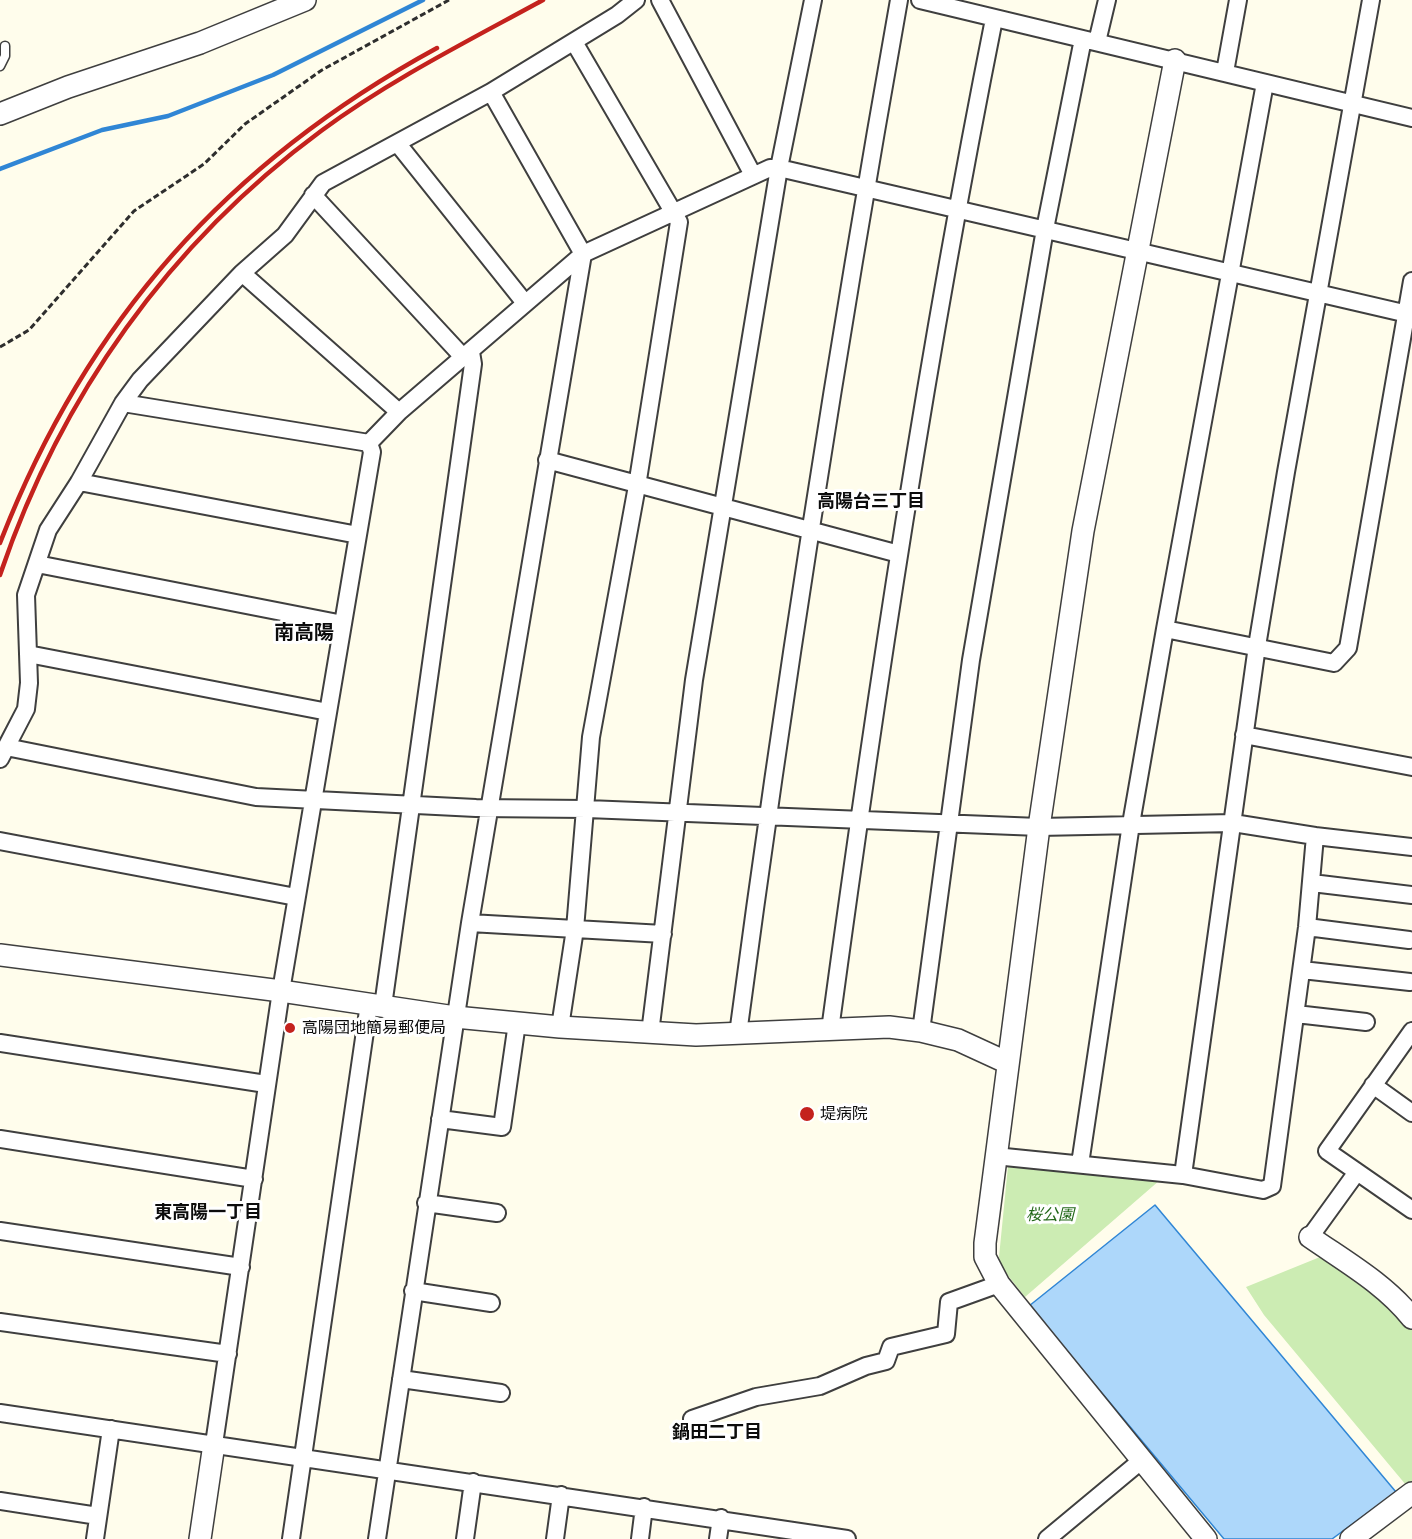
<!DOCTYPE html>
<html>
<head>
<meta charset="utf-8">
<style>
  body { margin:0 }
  canvas { display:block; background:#fffdec }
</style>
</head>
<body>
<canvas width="1412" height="1539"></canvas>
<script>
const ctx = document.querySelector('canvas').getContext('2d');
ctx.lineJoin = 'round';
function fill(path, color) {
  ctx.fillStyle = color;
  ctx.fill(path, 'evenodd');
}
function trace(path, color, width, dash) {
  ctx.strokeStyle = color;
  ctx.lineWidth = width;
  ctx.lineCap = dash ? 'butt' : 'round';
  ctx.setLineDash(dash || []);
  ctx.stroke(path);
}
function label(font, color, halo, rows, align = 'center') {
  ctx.font = font + ' "Crimson Pro","Noto Sans JP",serif';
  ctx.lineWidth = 6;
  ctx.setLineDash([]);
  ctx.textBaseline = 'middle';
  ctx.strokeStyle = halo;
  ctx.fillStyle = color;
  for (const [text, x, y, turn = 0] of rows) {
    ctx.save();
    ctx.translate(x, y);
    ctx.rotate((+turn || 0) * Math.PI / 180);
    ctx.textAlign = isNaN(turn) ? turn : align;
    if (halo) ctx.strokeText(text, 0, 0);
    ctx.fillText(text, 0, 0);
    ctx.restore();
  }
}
const green = new Path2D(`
  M 1008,1166 L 1160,1180 L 1025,1297 L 1002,1268 L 999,1257 Z
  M 1325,1255 L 1399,1312 L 1412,1330 L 1412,1484 L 1406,1485 L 1264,1315 L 1246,1287 Z`);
const water = new Path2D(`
  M 1155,1205 L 1396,1492 L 1332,1539 L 1224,1539 L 1029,1306 Z`);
const stream = new Path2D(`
  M 0,169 L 102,130 L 168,116 L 273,75 L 423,0`);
const path = new Path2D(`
  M 0,347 L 29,330 L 134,211 L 204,164 L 245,124 L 322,70 L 449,0`);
const service = new Path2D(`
  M 0,66 L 5,56 L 5,46`);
const minor = new Path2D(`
  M 660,0 L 753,175
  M 920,0 L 1412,118
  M 1097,42 L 1107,0
  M 1225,72 L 1238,0
  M 398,144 L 525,303
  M 313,195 L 464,358
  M 242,273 L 399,412
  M 123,403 L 369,443
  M 369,443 L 399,412 L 583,254 L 770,168 L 779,168 L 1412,315
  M 547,460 L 899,554
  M 79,482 L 358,535
  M 37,564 L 343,624
  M 1165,629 L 1265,83
  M 28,654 L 328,712
  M 1244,735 L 1412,767
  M 6,747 L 256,797 L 476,808 L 587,809 L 1039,827 L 1233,823 L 1315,836 L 1307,927 L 1272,1186 L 1263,1190 L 1183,1175
  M 0,759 L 26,709 L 29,683 L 26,595 L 48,530 L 79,482 L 123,403 L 140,380 L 242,273 L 285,235 L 323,183 L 491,92 L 617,15 L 636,0
  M 1315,836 L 1412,847
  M 0,841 L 296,897
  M 1312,883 L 1412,895
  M 470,923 L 663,934
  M 1307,927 L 1409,940
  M 1302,970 L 1410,982
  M 383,1006 L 473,364 L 471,352
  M 1296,1014 L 1366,1022
  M 560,1027 L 575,929 L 591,737 L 637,486 L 679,222 L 574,42
  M 830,1030 C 876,691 927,354 994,19
  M 921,1031 L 971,660 L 1045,229 L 1083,39
  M 1412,1031 L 1327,1151 L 1412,1210
  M 650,1033 L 694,680 L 779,168 L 813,0
  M 738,1034 C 784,688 838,343 899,0
  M 0,1043 L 266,1084
  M 1373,1085 L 1412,1113
  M 440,1119 L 502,1127 L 517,1023
  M 0,1139 L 254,1179
  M 995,1156 L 1183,1175 L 1257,646 L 1286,472 L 1371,0
  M 1080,1164 L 1131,824 L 1165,629 L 1334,663 L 1348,648 L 1412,281
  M 426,1203 L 497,1213
  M 0,1231 L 241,1267
  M 1310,1237 L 1357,1172
  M 413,1291 L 491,1303
  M 0,1322 L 228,1354
  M 401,1379 L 501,1393
  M 0,1413 L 847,1539
  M 692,1419 L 756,1397 L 820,1386 L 866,1366 L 886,1361 L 891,1347 L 946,1334 L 949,1302 L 999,1284
  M 214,1444 L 281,991 L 372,452 L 369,443
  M 0,1501 L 98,1516
  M 95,1539 L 111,1429
  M 291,1539 L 369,1004
  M 377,1539 L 470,923 L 583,254 L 491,92
  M 465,1539 L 473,1482
  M 555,1539 L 561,1495
  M 640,1539 L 644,1507
  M 718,1539 L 721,1518
  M 1047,1539 L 1142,1460`);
const tertiary = new Path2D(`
  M 1175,60 L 1083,531 L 1039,827 L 985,1243 L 985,1257 L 999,1284 L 1206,1539
  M 0,114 L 68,87 L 200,43 L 305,0
  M 0,955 L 281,991 L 455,1017 L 560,1027 L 696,1035 L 889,1027 L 921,1031 L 958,1040 L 1008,1063
  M 1310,1237 C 1346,1262 1385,1284 1412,1318
  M 200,1539 L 214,1444
  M 1351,1539 L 1412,1493`);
const rail = new Path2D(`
  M 0,543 C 86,321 228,162 437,48
  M 0,575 C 60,397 169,243 321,131 C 390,80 468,41 543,0`);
const markers = [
  [290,1028,6,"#c4221d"],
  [807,1114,8,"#c4221d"]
];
const poiNames = [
  ["高陽団地簡易郵便局",302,1028],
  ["堤病院",820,1114]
];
const parkNames = [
  ["桜公園",1050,1215]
];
const neighbourhoodNames = [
  ["高陽台三丁目",871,501],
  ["東高陽一丁目",208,1212],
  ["鍋田二丁目",717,1432]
];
const quarterNames = [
  ["南高陽",304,633]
];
fill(green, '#ccecb3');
fill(water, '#add7fa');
trace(water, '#3086d5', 1.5);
trace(stream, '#3086d5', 4.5);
trace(service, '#3f3f3f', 11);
trace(minor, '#3f3f3f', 20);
trace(tertiary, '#3f3f3f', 24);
trace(path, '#2e2e2e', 3, [6, 3]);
trace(service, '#fff', 8);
trace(minor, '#fff', 16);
trace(tertiary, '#fff', 21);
trace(rail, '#c4221d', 4.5);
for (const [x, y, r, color] of markers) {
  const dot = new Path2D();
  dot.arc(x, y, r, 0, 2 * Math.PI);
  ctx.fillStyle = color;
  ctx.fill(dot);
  trace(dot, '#fff', 2);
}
label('16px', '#0c0c0c', '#fff', poiNames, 'left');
label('italic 16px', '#236819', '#fff', parkNames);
label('bold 18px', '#0c0c0c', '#fff', neighbourhoodNames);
label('bold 20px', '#0c0c0c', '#fff', quarterNames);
</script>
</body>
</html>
